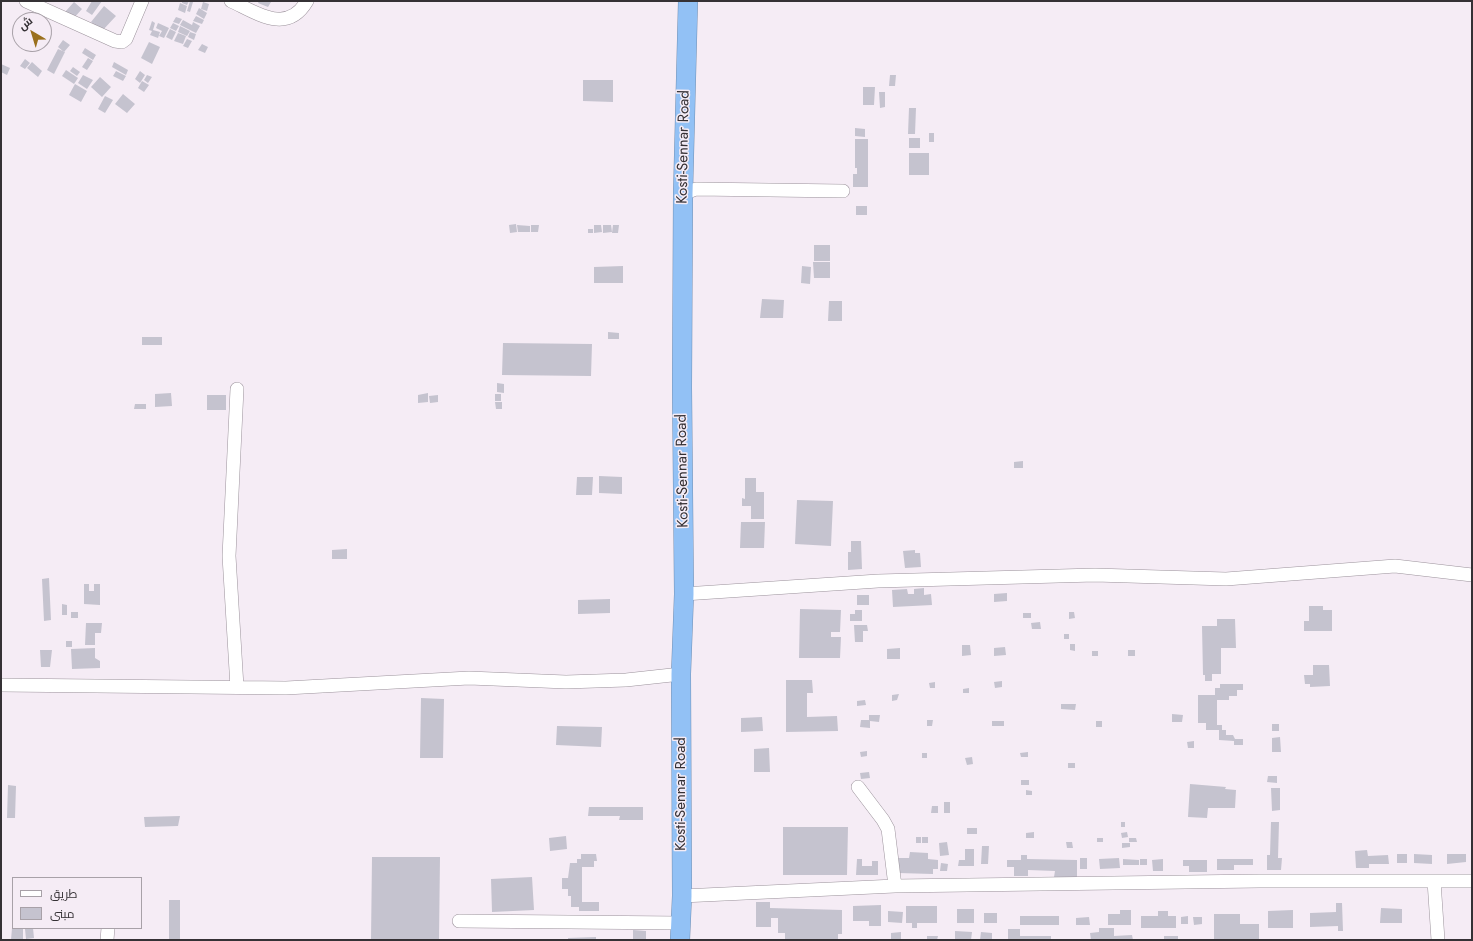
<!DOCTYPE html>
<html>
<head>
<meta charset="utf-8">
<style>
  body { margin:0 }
  #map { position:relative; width:1473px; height:941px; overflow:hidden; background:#f5ecf5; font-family:Jost,Cairo,sans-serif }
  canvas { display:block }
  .frame { position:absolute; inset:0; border:2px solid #353135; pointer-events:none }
  .legend { position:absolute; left:12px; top:877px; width:130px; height:52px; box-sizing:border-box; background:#f5ecf5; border:1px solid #a8a1a8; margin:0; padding:5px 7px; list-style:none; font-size:12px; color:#353135 }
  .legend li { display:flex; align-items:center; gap:8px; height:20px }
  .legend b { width:20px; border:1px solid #a8a1a8 }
  .north { position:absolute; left:12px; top:12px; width:40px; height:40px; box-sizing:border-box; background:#f5ecf5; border:1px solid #a8a1a8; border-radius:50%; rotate:322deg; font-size:11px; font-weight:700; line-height:16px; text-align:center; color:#353135 }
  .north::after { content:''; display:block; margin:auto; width:14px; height:18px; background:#9a701d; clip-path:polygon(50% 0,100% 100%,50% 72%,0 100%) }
</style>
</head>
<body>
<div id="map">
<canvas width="1473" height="941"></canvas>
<div class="frame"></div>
<ul class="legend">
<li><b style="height:5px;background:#fff"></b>طريق</li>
<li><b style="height:11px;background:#c5c3cf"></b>مبنى</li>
</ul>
<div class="north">ش</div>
</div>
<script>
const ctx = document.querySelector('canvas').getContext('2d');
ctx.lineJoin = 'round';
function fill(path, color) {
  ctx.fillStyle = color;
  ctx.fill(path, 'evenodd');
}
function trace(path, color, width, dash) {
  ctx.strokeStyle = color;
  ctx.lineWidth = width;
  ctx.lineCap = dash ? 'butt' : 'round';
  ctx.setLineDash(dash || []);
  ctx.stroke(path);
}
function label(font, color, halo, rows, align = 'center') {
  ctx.font = font + ' Jost,sans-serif';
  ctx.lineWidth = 3;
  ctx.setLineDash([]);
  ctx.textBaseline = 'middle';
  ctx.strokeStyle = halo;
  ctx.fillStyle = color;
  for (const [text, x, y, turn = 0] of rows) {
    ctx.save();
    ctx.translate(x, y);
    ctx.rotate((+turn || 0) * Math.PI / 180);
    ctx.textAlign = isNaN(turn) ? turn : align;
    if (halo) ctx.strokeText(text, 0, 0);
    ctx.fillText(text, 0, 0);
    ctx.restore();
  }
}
const building = new Path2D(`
  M 92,1 L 102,1 L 92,15 L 86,11 Z
  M 182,1 L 189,1 L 187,5 L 182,3 Z
  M 190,1 L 193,2 L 190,12 L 187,11 Z
  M 259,1 L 270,1 L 271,2 L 268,7 L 258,3 Z
  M 74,2 L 82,9 L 73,19 L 65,12 Z
  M 203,2 L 209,4 L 207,11 L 201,9 Z
  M 180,3 L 187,6 L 185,13 L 178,10 Z
  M 104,6 L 116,16 L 102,31 L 91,22 Z
  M 199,8 L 207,13 L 204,19 L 196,14 Z
  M 196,16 L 204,20 L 202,24 L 193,21 Z
  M 176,17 L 182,19 L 179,24 L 173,22 Z
  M 183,20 L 192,25 L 193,22 L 200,26 L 196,33 L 180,25 Z
  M 152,21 L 155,23 L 153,30 L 160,32 L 158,38 L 150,35 L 152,31 L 149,30 Z
  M 158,23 L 169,28 L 164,38 L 159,36 L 162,31 L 156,28 Z
  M 173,23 L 179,26 L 176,31 L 170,28 Z
  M 180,26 L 190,31 L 187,36 L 178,32 Z
  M 170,29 L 176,32 L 172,40 L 166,37 Z
  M 190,32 L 196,34 L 194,40 L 188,37 Z
  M 178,33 L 186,36 L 183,44 L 174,41 Z
  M 187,39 L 192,41 L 188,48 L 183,46 Z
  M 63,40 L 70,45 L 64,52 L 58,47 Z
  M 149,42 L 160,47 L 152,64 L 141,58 Z
  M 202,44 L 208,47 L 205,53 L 198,50 Z
  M 85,48 L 96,55 L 93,60 L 82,53 Z
  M 58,49 L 65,52 L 54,74 L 47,70 Z
  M 88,58 L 93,61 L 87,70 L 82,67 Z
  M 25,59 L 30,63 L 25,69 L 20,66 Z
  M 32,62 L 42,71 L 38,77 L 27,68 Z
  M 114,62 L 128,70 L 126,75 L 112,67 Z
  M 1,64 L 10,68 L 7,75 L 1,72 Z
  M 73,67 L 80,72 L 77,76 L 70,71 Z
  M 66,70 L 78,78 L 74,84 L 62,76 Z
  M 116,71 L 126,76 L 123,81 L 113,76 Z
  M 140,71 L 145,75 L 140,83 L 135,79 Z
  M 83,75 L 93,80 L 87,89 L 78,83 Z
  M 147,75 L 152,77 L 148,83 L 144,80 Z
  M 890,75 L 896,75 L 895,86 L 889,86 Z
  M 100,77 L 111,87 L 102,97 L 91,87 Z
  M 583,80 L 613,80 L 613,102 L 583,101 Z
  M 142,81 L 149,85 L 144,92 L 138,88 Z
  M 75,84 L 87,91 L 81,102 L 69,95 Z
  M 863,87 L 875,87 L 874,105 L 863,105 Z
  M 879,92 L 885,92 L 885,107 L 880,108 Z
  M 123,94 L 135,104 L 127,113 L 115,104 Z
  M 105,96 L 113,100 L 105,113 L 98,109 Z
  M 909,108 L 916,108 L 915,134 L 908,134 Z
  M 855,128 L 865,129 L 865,137 L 855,136 Z
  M 929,133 L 934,133 L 934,142 L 929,142 Z
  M 909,138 L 920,138 L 920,148 L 909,148 Z
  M 855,139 L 868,139 L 868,187 L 853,187 L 853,174 L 857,174 L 857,168 L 855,168 Z
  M 909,153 L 929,153 L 929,175 L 909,175 Z
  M 856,206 L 867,206 L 867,215 L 856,215 Z
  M 516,224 L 517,232 L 510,233 L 509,225 Z
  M 517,225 L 530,226 L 530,232 L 518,232 Z
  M 531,225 L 539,225 L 538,232 L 531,232 Z
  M 594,225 L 601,225 L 602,232 L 594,233 Z
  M 603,225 L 611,225 L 612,232 L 603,233 Z
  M 613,225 L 619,225 L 618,233 L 612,233 Z
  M 588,229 L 593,229 L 593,233 L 588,233 Z
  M 814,245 L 830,245 L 830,261 L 814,261 Z
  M 813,262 L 830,262 L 830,278 L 814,278 Z
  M 623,266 L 623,283 L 594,283 L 594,267 Z
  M 802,266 L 811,267 L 810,284 L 801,283 Z
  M 762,299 L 784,300 L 783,318 L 760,318 Z
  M 829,301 L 842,301 L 842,321 L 828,321 Z
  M 608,332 L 619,333 L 619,339 L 608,339 Z
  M 142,337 L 162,337 L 162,345 L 142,345 Z
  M 503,343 L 592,344 L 591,376 L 502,375 Z
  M 497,383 L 504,384 L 504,393 L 497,392 Z
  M 171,393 L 172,406 L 155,407 L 155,394 Z
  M 428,393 L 428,402 L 418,403 L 418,395 Z
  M 495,394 L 501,394 L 501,401 L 495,401 Z
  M 207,395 L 226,395 L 226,410 L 207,410 Z
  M 438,395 L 438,402 L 430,403 L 429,396 Z
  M 495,402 L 502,402 L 502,409 L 496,409 Z
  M 135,404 L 146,404 L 146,409 L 134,409 Z
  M 1023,461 L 1023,468 L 1014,468 L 1014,462 Z
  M 599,476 L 622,477 L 622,494 L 599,493 Z
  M 577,477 L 593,477 L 592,495 L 576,495 Z
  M 745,478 L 756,478 L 756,492 L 764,492 L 764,519 L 751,519 L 751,506 L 742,506 L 742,498 L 745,499 Z
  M 797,500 L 833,501 L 831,546 L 795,544 Z
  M 741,522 L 765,522 L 764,548 L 740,548 Z
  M 851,541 L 861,541 L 862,569 L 848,570 L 848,552 L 851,552 Z
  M 347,549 L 347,559 L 332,559 L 332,550 Z
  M 915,550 L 915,553 L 920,553 L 921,567 L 905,568 L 903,551 Z
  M 49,578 L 51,620 L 44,621 L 42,579 Z
  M 84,584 L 89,584 L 89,591 L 94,591 L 94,584 L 100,584 L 100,605 L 84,604 Z
  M 924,588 L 924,595 L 931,594 L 932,605 L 893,607 L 892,590 L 907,589 L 908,594 L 914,594 L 914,589 Z
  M 1007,593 L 1007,601 L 994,602 L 994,594 Z
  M 857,595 L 869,595 L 869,605 L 857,605 Z
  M 610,599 L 610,613 L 578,614 L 578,600 Z
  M 62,604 L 67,605 L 67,615 L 62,615 Z
  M 1309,606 L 1323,606 L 1323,610 L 1332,610 L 1332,631 L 1304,631 L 1304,621 L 1309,621 Z
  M 800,609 L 841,610 L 840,632 L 831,632 L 831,637 L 841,637 L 840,658 L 799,658 Z
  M 855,610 L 862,610 L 862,621 L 850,621 L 850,614 L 855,614 Z
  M 71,612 L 78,612 L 78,618 L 71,618 Z
  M 1069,612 L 1074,612 L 1075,618 L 1069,619 Z
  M 1023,613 L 1031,613 L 1031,618 L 1023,618 Z
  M 1217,619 L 1235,619 L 1236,648 L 1221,648 L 1221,674 L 1212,674 L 1212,681 L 1205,681 L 1205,675 L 1203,675 L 1202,626 L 1217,626 Z
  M 1040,622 L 1041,629 L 1032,629 L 1031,623 Z
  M 86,623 L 102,623 L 101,633 L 95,633 L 95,645 L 85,645 Z
  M 854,625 L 867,625 L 868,631 L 863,631 L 863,642 L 855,642 Z
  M 1064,634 L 1069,634 L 1069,639 L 1064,639 Z
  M 66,641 L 72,641 L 72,647 L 66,647 Z
  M 1070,644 L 1075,644 L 1075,651 L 1070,650 Z
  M 962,645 L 970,645 L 971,655 L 962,656 Z
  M 1005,647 L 1006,655 L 994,656 L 994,648 Z
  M 95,648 L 95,658 L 100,661 L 100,668 L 72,669 L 71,649 Z
  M 900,648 L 900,659 L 887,659 L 887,649 Z
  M 40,650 L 52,650 L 50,667 L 41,667 Z
  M 1128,650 L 1135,650 L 1135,656 L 1128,656 Z
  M 1092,651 L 1098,651 L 1098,656 L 1092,656 Z
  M 1313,665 L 1329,665 L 1330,686 L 1310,687 L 1310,684 L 1305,684 L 1304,675 L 1313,675 Z
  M 786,680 L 812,680 L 813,693 L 807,693 L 807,717 L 837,716 L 838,731 L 786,732 Z
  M 1002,681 L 1002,687 L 995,688 L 994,682 Z
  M 935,682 L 935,688 L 930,688 L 929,683 Z
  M 1220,684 L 1243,684 L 1243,690 L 1237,690 L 1237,696 L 1229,696 L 1229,700 L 1217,700 L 1217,725 L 1222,725 L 1222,730 L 1226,730 L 1226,735 L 1233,735 L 1235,739 L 1243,739 L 1243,745 L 1234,745 L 1234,741 L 1219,740 L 1219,730 L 1206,730 L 1206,723 L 1198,723 L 1198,695 L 1215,695 L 1215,688 L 1220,688 Z
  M 969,688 L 969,693 L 963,693 L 963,689 Z
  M 899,694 L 897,700 L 892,701 L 892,695 Z
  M 421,698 L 444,699 L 443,758 L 420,758 Z
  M 865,700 L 866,705 L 857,706 L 857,701 Z
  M 1061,704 L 1076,704 L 1075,710 L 1061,709 Z
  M 1172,714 L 1183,715 L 1182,722 L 1172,722 Z
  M 869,715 L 880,715 L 879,722 L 870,721 L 870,728 L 860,727 L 861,720 L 869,720 Z
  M 762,717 L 763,731 L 741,732 L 741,718 Z
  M 927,720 L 933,720 L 932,726 L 927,726 Z
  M 992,721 L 1004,721 L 1004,726 L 992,726 Z
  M 1096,721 L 1102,721 L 1102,727 L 1096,727 Z
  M 1272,724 L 1279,724 L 1279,731 L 1272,731 Z
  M 557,726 L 602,727 L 601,747 L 556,745 Z
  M 1280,737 L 1281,752 L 1272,752 L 1272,738 Z
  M 1194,741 L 1194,748 L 1188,748 L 1187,742 Z
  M 769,748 L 770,772 L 754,772 L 754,749 Z
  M 867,751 L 867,756 L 861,757 L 860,752 Z
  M 1028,752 L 1028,757 L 1021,757 L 1020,753 Z
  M 922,753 L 927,753 L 927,758 L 922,758 Z
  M 972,757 L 973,764 L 967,765 L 965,758 Z
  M 1068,763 L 1075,763 L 1075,768 L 1068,768 Z
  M 869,772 L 870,778 L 861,779 L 860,773 Z
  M 1268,776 L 1277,776 L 1277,783 L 1267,782 Z
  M 1021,780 L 1029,780 L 1029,785 L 1021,785 Z
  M 1190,784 L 1226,787 L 1225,789 L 1236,790 L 1235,808 L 1208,808 L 1207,818 L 1188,817 Z
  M 8,785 L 16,786 L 15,818 L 7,818 Z
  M 1271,788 L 1280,788 L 1280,810 L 1272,811 Z
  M 1026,790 L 1032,791 L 1032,795 L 1026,795 Z
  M 944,802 L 950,802 L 950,813 L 944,813 Z
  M 932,806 L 938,806 L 938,813 L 931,813 Z
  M 589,807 L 643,807 L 643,820 L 619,820 L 620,816 L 588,816 Z
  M 180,816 L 178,826 L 145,827 L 144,817 Z
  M 1121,822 L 1125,822 L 1125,827 L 1121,827 Z
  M 1271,822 L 1279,822 L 1278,858 L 1282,858 L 1281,870 L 1267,870 L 1267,855 L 1270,855 Z
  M 783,827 L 848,827 L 847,875 L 783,875 Z
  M 967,828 L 977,828 L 977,834 L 967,834 Z
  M 1034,832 L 1034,838 L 1026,838 L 1026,833 Z
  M 1127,832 L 1128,837 L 1122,838 L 1121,833 Z
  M 566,836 L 567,849 L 550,851 L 549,838 Z
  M 916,837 L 921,837 L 921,843 L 916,843 Z
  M 922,837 L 928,837 L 928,843 L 922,843 Z
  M 1097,838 L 1103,838 L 1103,842 L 1097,842 Z
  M 1129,838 L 1136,838 L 1137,842 L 1129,842 Z
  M 947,842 L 949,855 L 940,856 L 939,843 Z
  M 1066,842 L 1072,842 L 1073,848 L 1067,848 Z
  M 1122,843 L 1130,843 L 1130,847 L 1122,848 Z
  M 982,846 L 989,846 L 988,864 L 981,864 Z
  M 965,849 L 974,849 L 974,866 L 958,866 L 959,860 L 965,860 Z
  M 1367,850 L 1368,856 L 1388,855 L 1389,864 L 1369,864 L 1369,868 L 1356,868 L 1355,851 Z
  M 910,852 L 928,853 L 928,859 L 938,860 L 938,869 L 933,869 L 933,874 L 898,873 L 898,858 L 909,858 Z
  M 581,854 L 596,854 L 597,861 L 594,861 L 594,867 L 582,867 L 582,902 L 599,902 L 599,911 L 579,911 L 579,907 L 571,907 L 571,896 L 568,896 L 568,889 L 562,889 L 562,878 L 568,878 L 570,863 L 577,863 L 577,859 L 581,859 Z
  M 1397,854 L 1407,854 L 1407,863 L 1397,863 Z
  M 1414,854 L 1432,855 L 1432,864 L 1414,863 Z
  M 1447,854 L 1466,854 L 1466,862 L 1447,864 Z
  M 1021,855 L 1027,855 L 1027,859 L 1077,860 L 1077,877 L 1054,877 L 1055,871 L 1028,870 L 1028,876 L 1014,876 L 1014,867 L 1007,867 L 1007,860 L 1021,860 Z
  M 372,857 L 440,857 L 439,940 L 371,940 Z
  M 1080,858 L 1087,858 L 1087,869 L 1080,869 Z
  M 1119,858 L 1120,868 L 1100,869 L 1099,859 Z
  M 857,859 L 862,859 L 862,866 L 872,866 L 872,861 L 878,861 L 878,875 L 856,875 Z
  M 1123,859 L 1139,860 L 1139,865 L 1123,865 Z
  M 1140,859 L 1147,859 L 1147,865 L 1140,865 Z
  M 1163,859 L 1163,871 L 1153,871 L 1152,860 Z
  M 1217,859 L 1253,859 L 1253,865 L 1234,865 L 1234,870 L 1217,870 Z
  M 1183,860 L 1207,860 L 1207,872 L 1189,872 L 1189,866 L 1183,866 Z
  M 941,863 L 948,864 L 947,871 L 940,871 Z
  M 532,877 L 534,910 L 492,912 L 491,879 Z
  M 169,900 L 180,900 L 180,940 L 169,940 Z
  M 756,902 L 770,902 L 770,908 L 842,910 L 842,934 L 838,934 L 838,940 L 785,940 L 785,933 L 778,933 L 778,918 L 771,918 L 771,927 L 756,927 Z
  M 1336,903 L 1342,903 L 1343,931 L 1338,931 L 1338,926 L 1310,927 L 1310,913 L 1336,912 Z
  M 881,905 L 881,926 L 869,926 L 869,921 L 853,921 L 853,906 Z
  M 906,906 L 937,906 L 937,923 L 917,923 L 917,928 L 912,928 L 912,923 L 906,923 Z
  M 1381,908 L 1402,909 L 1402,923 L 1380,923 Z
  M 957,909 L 974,909 L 974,923 L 957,923 Z
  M 1120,910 L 1131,910 L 1131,925 L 1108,925 L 1108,914 L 1120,914 Z
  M 1293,910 L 1293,928 L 1268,928 L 1268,911 Z
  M 888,911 L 903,912 L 902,923 L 888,922 Z
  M 1158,911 L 1168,911 L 1168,916 L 1176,916 L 1176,928 L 1141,928 L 1141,916 L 1158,916 Z
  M 984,913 L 997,913 L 997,923 L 984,923 Z
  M 1214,914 L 1240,914 L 1240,924 L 1259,924 L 1259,940 L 1214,940 Z
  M 1020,916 L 1059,916 L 1059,925 L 1020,925 Z
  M 1188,916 L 1188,924 L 1181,924 L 1181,917 Z
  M 1089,917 L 1090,925 L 1076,925 L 1076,918 Z
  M 1193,917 L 1202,917 L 1202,924 L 1194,925 Z
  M 12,928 L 23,928 L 23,940 L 11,940 Z
  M 33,928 L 34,938 L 26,939 L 25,929 Z
  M 1099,928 L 1114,928 L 1114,936 L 1132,935 L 1133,940 L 1091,940 L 1090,933 L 1099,932 Z
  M 1008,929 L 1020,929 L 1020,936 L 1051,936 L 1051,940 L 1008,940 Z
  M 633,930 L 646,931 L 646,940 L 633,940 Z
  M 955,931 L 972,932 L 971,940 L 955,940 Z
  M 901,932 L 901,940 L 891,940 L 891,933 Z
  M 981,932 L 992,933 L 992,940 L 980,940 Z
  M 927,936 L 938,936 L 937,940 L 927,940 Z
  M 1164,936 L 1178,936 L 1178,940 L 1164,940 Z
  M 596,937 L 596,940 L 568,940 L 568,938 Z`);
const minor = new Path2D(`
  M 26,1 L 115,41 L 122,42 L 126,39 L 142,1
  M 231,1 C 257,13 287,35 307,1
  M 683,194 L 696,189 L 843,191
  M 237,389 L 229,556 L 237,687
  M 684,594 L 878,581 L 1095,575 L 1226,579 L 1395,566 L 1472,575
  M 1,685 L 286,688 L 469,678 L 566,682 L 626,680 L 681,674
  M 858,787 L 883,820 L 888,829 L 895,886
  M 1434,881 L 1438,940
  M 682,896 L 895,886 L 1259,881 L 1472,881
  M 459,921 L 680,923
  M 107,940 L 108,928`);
const highway = new Path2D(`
  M 680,940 L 682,896 L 681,674 L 684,594 L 682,387 L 683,194 L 688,1`);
const streetNames = [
  ["Kosti-Sennar Road",684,147,-89],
  ["Kosti-Sennar Road",683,471,-91],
  ["Kosti-Sennar Road",681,794,-90]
];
fill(building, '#c5c3cf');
trace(minor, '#9b929b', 14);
trace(highway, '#718fb2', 20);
trace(minor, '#fff', 13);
trace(highway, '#92c1f5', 19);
label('15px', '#353135', '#f5ecf5', streetNames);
</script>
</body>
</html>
